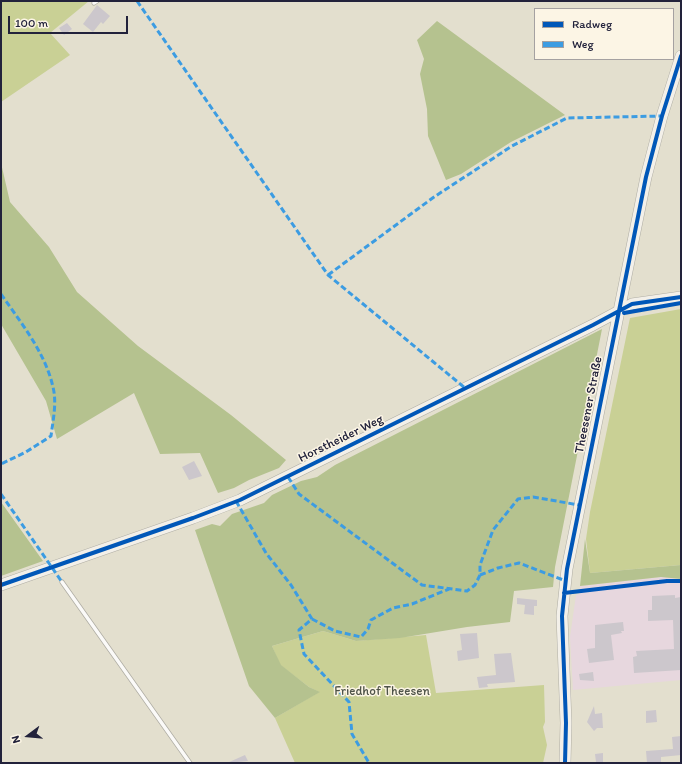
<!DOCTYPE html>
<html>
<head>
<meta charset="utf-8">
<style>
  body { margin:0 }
  #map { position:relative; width:682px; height:764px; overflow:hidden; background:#e3dfce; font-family:Itim,sans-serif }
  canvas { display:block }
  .frame { position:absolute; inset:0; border:2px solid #22223b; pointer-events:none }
  .legend { position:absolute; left:534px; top:8px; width:140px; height:52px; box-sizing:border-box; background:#fcf5e5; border:1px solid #a5a1a1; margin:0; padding:5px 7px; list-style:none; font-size:12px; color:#22223b }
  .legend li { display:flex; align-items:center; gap:8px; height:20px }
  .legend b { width:20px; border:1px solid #a5a1a1 }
  .north { position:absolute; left:8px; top:716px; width:40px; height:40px; -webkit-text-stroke:3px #fcf5e5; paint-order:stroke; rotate:254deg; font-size:11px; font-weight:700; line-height:16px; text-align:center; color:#22223b }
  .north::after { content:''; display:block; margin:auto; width:14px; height:18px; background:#22223b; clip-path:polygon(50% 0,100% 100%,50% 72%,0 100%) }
  .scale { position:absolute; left:8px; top:16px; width:120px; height:18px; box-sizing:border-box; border:2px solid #22223b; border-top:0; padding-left:5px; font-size:12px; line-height:14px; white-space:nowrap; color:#22223b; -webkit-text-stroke:3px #fcf5e5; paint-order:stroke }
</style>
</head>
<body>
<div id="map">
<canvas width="682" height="764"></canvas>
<div class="frame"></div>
<ul class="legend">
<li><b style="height:5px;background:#0057b8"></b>Radweg</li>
<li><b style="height:5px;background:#3c9ce2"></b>Weg</li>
</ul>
<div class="north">N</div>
<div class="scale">100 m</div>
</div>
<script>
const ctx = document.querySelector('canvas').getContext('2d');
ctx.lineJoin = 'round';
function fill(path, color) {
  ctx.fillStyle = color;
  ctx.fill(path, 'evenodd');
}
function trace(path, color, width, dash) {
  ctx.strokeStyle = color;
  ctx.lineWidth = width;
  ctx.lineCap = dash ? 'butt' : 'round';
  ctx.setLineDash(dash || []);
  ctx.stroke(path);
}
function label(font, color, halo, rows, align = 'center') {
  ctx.font = font + ' Itim,sans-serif';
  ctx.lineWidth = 3;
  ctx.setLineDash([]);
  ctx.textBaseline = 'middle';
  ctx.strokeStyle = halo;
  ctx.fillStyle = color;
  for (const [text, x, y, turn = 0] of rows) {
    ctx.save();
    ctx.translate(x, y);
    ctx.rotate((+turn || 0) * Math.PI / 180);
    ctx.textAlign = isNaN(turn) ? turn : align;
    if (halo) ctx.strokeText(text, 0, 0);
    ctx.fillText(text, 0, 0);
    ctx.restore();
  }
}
const built = new Path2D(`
  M 661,577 L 681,579 L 681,680 L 573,690 L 570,637 L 576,595 L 579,594 L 580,586 Z`);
const green = new Path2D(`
  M 1,1 L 89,1 L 50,33 L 70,55 L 1,102 Z
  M 681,309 L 681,565 L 590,573 L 586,539 L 590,512 L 630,318 Z
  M 323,631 L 356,641 L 426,635 L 436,693 L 544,685 L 545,722 L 543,727 L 547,745 L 543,763 L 295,763 L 275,718 L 319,692 L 309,687 L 280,665 L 272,646 Z`);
const forest = new Path2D(`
  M 437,21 L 565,115 L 511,142 L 461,174 L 446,180 L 428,136 L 427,109 L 420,74 L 424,59 L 417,40 Z
  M 1,163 L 10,202 L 49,247 L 77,292 L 138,346 L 231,415 L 286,460 L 279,468 L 249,480 L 234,488 L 218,493 L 200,453 L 160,454 L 134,393 L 57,439 L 46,401 L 1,324 Z
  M 602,329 L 555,567 L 553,587 L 514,591 L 510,622 L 467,627 L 400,638 L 356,641 L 323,631 L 272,646 L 281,665 L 309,687 L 320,692 L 275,718 L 249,686 L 195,530 L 212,524 L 220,526 L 232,514 L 264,503 L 272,495 L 301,481 L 317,477 L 335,465 Z
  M 1,502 L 43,561 L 1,576 Z
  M 585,539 L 590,573 L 681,565 L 681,579 L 661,577 L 580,586 Z`);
const building = new Path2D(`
  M 97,5 L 110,16 L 103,24 L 101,22 L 93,32 L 83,24 Z
  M 67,23 L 72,29 L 64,35 L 59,28 Z
  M 194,461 L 202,476 L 189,480 L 182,467 Z
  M 675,595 L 675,598 L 681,597 L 681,670 L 634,673 L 633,657 L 637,656 L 636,651 L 674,649 L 673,620 L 648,621 L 648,610 L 652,610 L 652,596 Z
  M 517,598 L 537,600 L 537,606 L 534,606 L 534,615 L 524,614 L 525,605 L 517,604 Z
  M 623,622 L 624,631 L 621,631 L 622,633 L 611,635 L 614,660 L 589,663 L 587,649 L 595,648 L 595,625 Z
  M 477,633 L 479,658 L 458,661 L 457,651 L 462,650 L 460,634 Z
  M 511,653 L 515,682 L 487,684 L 488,687 L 479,688 L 477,677 L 496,675 L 494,654 Z
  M 593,672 L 594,681 L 580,680 L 579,674 Z
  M 594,706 L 595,714 L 602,713 L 603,728 L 597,728 L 594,731 L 587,722 Z
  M 656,710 L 657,722 L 646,723 L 646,711 Z
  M 681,736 L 681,755 L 661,757 L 661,763 L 647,763 L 646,751 L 673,749 L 672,737 Z
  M 603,753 L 603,762 L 596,762 L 595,754 Z
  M 245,755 L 248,761 L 227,763 Z`);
const lane = new Path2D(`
  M 94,3 L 97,1
  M 62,582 L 190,763`);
const secondary = new Path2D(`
  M 1,585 L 193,518 L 240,500 L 593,325 L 632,304 L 681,297
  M 565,763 L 566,723 L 562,616 L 567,569 L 646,177 L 662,116 L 681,56`);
const quiet = new Path2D(`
  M 137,1 L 328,275 L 465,388
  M 328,275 L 434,197 L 512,146 L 567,118 L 662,116
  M 1,294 C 21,323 45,352 53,387 C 57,403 53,420 51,436 L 26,452 L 1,464
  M 288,477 L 299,494 L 422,585 L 467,591 L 475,585 L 480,575 L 480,565 L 493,530 L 518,499 L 533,497 L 579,505
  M 1,494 L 62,582
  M 236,501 L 266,553 L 291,585 L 312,619 L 299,630 L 304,654 L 349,702 L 352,734 L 369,763
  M 480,575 L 498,568 L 519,563 L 566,581
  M 312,619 L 335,631 L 361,637 L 368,629 L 371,620 L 393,608 L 412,604 L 449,589`);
const cycleway = new Path2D(`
  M 624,313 L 681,303
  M 1,585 L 193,518 L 240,500 L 593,325 L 632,304 L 681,297
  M 564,593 L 667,581 L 681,581
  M 565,763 L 566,723 L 562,616 L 567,569 L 646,177 L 662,116 L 681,56`);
const streetNames = [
  ["Theesener Straße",589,405,-79],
  ["Horstheider Weg",341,439,-26]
];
const parkNames = [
  ["Friedhof Theesen",382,692]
];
fill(built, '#e7d7de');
fill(green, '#c9d095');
fill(forest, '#b5c28f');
fill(building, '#ccc7cc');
trace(lane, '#afada4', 5);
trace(secondary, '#afada4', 12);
trace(lane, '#fbfaf8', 3.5);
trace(secondary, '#f3f0e9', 11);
trace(quiet, '#3c9ce2', 3, [6, 3]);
trace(cycleway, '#0057b8', 4);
label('13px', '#22223b', '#fcf5e5', streetNames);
label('13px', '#4e5348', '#fcf5e5', parkNames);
</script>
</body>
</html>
